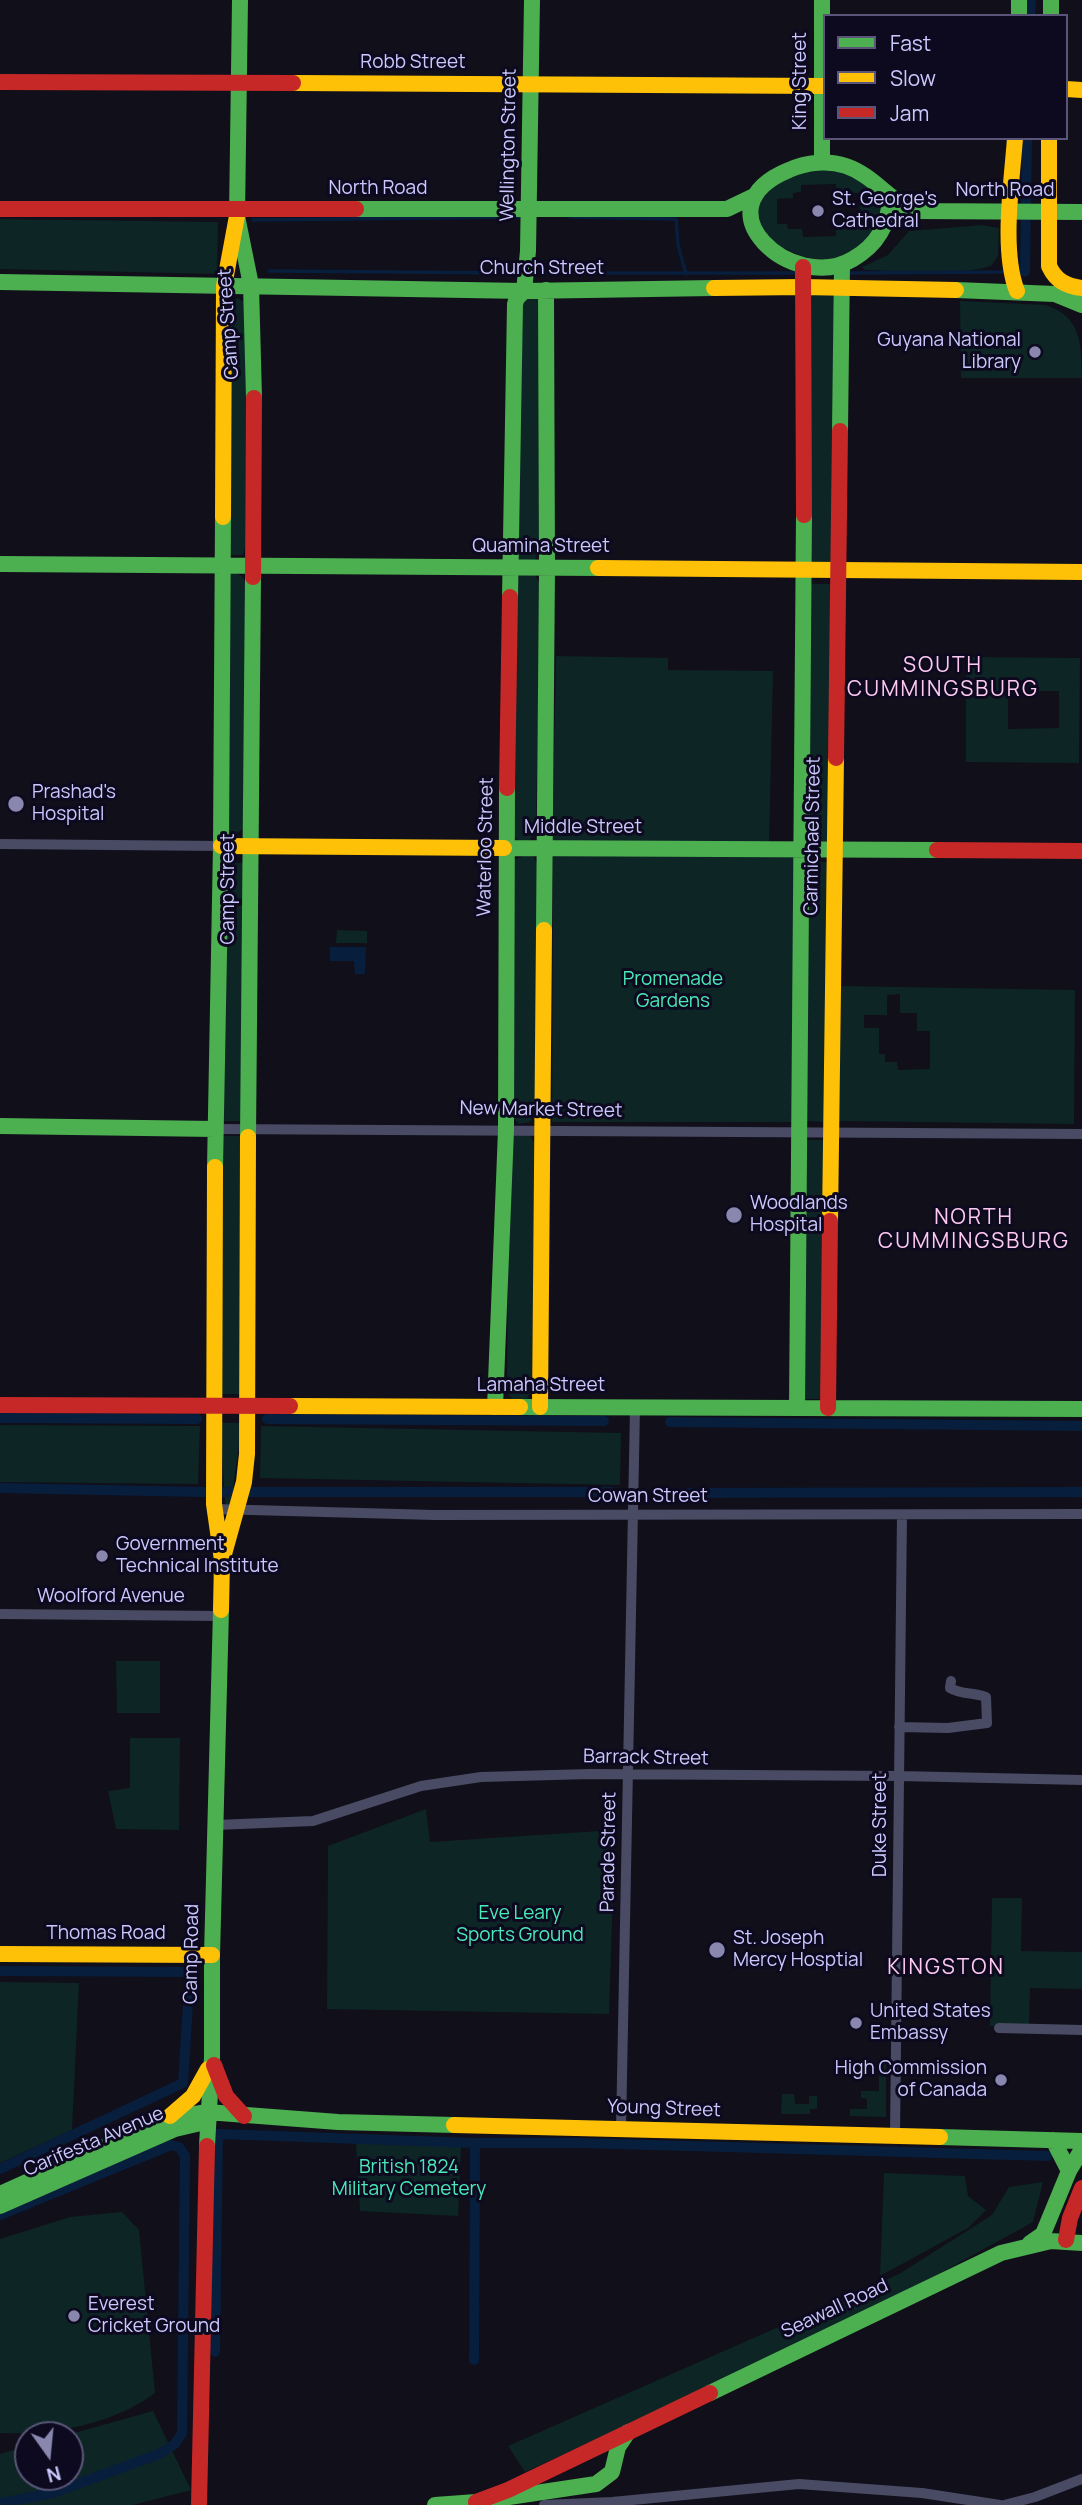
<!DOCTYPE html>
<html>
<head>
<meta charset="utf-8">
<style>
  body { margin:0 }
  #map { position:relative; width:1082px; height:2505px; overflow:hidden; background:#100f1a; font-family:Manrope,sans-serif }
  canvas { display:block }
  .legend { position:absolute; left:823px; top:14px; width:245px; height:126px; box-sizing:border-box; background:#0d0a1f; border:2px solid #595679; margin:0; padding:9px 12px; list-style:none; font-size:21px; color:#cbc8ff }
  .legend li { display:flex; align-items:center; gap:14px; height:35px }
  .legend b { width:35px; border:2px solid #595679 }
  .north { position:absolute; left:14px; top:2421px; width:70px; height:70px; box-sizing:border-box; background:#0d0a1f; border:2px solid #595679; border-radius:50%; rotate:165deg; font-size:19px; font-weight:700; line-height:28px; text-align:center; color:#cbc8ff }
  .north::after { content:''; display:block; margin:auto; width:24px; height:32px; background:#8a87af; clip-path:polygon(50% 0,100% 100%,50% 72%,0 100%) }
</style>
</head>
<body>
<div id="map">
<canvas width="1082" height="2505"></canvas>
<ul class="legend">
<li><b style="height:9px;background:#4caf50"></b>Fast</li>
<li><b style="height:9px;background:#ffc107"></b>Slow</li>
<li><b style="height:9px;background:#c62828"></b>Jam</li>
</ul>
<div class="north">N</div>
</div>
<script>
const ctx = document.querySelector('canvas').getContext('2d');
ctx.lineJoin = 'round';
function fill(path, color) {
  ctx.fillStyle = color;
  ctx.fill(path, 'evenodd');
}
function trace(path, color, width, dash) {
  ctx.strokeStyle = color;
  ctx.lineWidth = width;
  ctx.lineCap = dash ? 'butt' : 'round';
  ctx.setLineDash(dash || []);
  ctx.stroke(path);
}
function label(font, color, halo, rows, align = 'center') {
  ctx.font = font + ' Manrope,sans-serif';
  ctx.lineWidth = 6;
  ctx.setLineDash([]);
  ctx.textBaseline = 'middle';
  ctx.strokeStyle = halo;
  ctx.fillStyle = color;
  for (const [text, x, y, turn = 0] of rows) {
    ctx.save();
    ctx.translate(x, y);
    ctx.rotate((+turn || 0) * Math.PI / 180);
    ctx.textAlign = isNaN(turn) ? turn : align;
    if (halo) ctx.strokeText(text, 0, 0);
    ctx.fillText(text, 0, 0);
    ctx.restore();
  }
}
const green = new Path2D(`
  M 835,169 C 857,178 882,185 887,212 C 874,231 863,247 841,257 C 817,268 767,247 757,222 C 754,214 757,204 758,196 L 788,174 ZM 836,184 L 836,193 L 860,193 L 860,228 L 836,229 L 836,236 L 803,237 L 802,229 L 788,229 L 787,224 L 777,224 L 777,199 L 793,198 L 793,193 L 801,192 L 801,185 Z
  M 0,219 L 218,222 L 217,274 L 0,269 Z
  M 982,225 L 999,228 L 998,256 L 991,266 C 952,277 905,271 865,270 L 862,267 L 888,255 L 909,231 Z
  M 810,293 L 836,293 L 832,565 L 806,565 Z
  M 533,297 L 538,299 L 541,306 L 539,547 L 534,564 L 523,564 L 515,557 L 520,303 L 523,299 Z
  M 238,298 L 247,304 L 245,548 L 243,555 L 229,555 L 229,302 Z
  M 960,301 L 1046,305 C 1082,317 1081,344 1082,378 L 961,378 Z
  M 235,572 C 247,578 246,584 246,596 L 243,829 L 233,836 L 226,833 L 228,575 Z
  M 519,574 L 535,575 L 539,583 L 540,611 L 536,829 L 530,840 L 519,842 L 512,834 L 513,604 Z
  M 809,584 L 832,584 L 830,841 L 806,841 Z
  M 556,656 L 668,658 L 668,670 L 773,671 L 769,844 L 552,841 Z
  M 966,657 L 1080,658 L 1079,763 L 966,762 ZM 1008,691 L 1059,691 L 1059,728 L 1008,729 Z
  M 525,855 L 534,857 L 538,865 L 536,1111 L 530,1122 L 519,1124 L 512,1116 L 514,866 L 514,860 Z
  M 553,855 L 795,855 L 794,1122 L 552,1122 Z
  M 809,862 L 828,862 L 824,1122 L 805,1121 Z
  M 224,863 L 245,863 L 245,1121 L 220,1121 Z
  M 337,930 L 367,931 L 367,943 L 336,943 Z
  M 841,986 L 1075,990 L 1074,1124 L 839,1121 ZM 900,994 L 900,1013 L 917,1013 L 917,1031 L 930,1031 L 930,1069 L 898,1070 L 897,1062 L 885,1062 L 885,1054 L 879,1054 L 879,1028 L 864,1028 L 864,1015 L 887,1015 L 887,995 Z
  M 514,1134 L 530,1135 L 534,1143 L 535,1172 L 532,1389 L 526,1400 L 515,1402 L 508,1394 L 507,1383 L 509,1145 Z
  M 222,1136 L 243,1136 L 243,1394 L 218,1394 Z
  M 805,1140 L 824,1140 L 822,1399 L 803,1399 Z
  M 220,1423 L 242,1423 L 227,1531 Z
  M 0,1425 L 200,1426 L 198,1484 L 0,1482 Z
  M 261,1426 L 621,1433 L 620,1485 L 260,1478 Z
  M 116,1661 L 160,1661 L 160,1713 L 117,1713 Z
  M 130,1738 L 180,1738 L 179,1830 L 116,1829 L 108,1791 L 130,1788 Z
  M 426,1809 L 430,1842 L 615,1830 L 609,2014 L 327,2009 L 328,1846 Z
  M 992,1898 L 1022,1898 L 1021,1951 L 1082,1952 L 1082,1989 L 1030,1988 L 1029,2026 L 990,2026 Z
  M 0,1982 L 79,1983 L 72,2130 L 0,2163 Z
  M 879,2059 L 886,2059 L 886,2117 L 850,2116 L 850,2109 L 867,2109 L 867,2099 L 861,2098 L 861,2091 L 879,2091 Z
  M 782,2094 L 794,2094 L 795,2104 L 809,2104 L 809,2096 L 817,2096 L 817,2109 L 810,2109 L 810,2114 L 781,2114 Z
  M 356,2143 L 461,2147 L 458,2216 L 360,2211 Z
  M 884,2173 L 965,2176 L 968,2196 L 986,2210 L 968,2228 L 880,2276 Z
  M 1043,2182 L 1033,2222 L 875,2309 L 525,2472 L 508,2446 L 899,2274 L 992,2215 L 1009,2187 Z
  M 122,2212 L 139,2230 L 155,2393 C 112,2425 52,2435 0,2433 L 0,2239 L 70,2217 Z
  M 153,2411 L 191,2490 L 133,2505 L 0,2505 L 0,2454 L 28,2446 L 28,2477 L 70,2477 L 70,2435 L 67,2435 Z`);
const water = new Path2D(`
  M 330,947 L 366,947 L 365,974 L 355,974 L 354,961 L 330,961 Z`);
const stream = new Path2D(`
  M 570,217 L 676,219 L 678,245 L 686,274
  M 253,220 L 524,217
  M 269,271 L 523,273
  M 531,273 L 799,273
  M 846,273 L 1006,272`);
const canal = new Path2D(`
  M 1030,16 L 1031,0
  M 1025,272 L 1027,138
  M 0,1418 L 197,1419
  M 267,1419 L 604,1421
  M 670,1422 L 1082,1426
  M 0,1488 L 200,1492 L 611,1492
  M 658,1493 L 1082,1492
  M 0,1971 L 190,1972 L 183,2083 L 0,2169
  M 0,2215 L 171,2145 L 179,2147 L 185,2156 L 182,2433 L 175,2444 L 159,2454 L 53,2493 L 0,2503
  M 215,2352 L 218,2134 L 475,2143
  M 474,2360 L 475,2143 L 580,2143 L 1047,2156`);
const street = new Path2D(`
  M 0,844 L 221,846
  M 215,1129 L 1082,1134
  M 214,1509 L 435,1515 L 1082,1514
  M 0,1614 L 221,1616
  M 899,1727 L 948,1728 L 987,1723 L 986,1697 C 974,1692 961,1695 950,1688 L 951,1681
  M 216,1825 L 313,1821 L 421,1786 L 481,1777 L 590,1774 L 899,1776 L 1082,1780
  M 999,2028 L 1082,2030
  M 621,2129 L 635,1408
  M 895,2135 L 902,1515
  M 544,2505 L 612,2502 L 799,2484 L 922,2493 L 1000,2505
  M 1004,2505 L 1035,2497 L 1082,2479`);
const fast = new Path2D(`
  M 240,0 L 237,216 L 251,285 L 254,398
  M 822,0 L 822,162
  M 1019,0 L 1019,16
  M 1051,0 L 1051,16
  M 890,198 C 889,225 877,245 853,259 C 793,295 696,208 789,170 C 807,162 828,160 846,166 C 873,175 888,199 913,211 L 1082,212
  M 356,209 L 727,209 L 752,197
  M 0,282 L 524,291 L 714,288
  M 956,290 L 1055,294 L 1082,305
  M 840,431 L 842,264
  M 0,564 L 598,568
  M 510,597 L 515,304 L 517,298 L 524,291 L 528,251 L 532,0
  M 504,848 L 937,850
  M 544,930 L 547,568 L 546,290
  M 0,1126 L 215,1129
  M 248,1137 L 253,577
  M 215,1167 L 221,846 L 223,517
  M 495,1407 L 506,1130 L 507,788
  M 520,1407 L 1082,1409
  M 797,1408 L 804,515
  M 940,2137 L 1082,2141
  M 1053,2140 L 1069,2171
  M 207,2146 L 212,2057 L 212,1955 L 221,1610
  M 0,2194 L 166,2119 L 207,2112 L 338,2122 L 454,2125
  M 0,2206 L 175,2129 L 205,2122
  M 1030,2243 L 1043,2234 L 1069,2171 L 1082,2149
  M 710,2393 L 1001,2253 L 1051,2241 L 1082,2243
  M 435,2505 L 476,2502 L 596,2484 L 612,2472 L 618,2447 L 628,2432`);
const slow = new Path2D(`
  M 293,83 L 825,86
  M 1066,89 L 1082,90
  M 1015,138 C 1012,181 1001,251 1017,291
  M 1049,138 L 1049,266 C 1056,281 1066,286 1082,288
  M 714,288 L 803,287 L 956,290
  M 223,517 L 224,286 L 237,216
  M 598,568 L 1082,572
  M 221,846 L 504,848
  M 215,1167 L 214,1504 L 222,1560 L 221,1610
  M 830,1221 L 836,758
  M 290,1406 L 520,1407
  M 540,1407 L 544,930
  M 224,1554 L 244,1482 L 247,1454 L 248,1137
  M 0,1954 L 212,1955
  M 170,2116 L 193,2096 L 208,2069
  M 454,2125 L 940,2137`);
const jam = new Path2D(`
  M 0,82 L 293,83
  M 0,209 L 356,209
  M 803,267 L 804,515
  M 253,577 L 254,398
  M 836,758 L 840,431
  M 507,788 L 510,597
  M 937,850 L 1082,851
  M 0,1405 L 290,1406
  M 828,1408 L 830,1221
  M 214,2065 L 226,2096 L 244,2116
  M 1066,2240 L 1070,2218 L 1082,2188
  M 476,2502 L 508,2490 L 710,2393
  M 199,2505 L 207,2146`);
const markers = [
  [818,211,7,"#8a87af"],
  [1035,352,7,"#8a87af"],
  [16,804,9,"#8a87af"],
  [734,1215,9,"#8a87af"],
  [102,1556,7,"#8a87af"],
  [717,1950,9,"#8a87af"],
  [856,2023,7,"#8a87af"],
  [1001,2080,7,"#8a87af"],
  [74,2316,7,"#8a87af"]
];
const streetNames = [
  ["Robb Street",413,63],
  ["King Street",801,81,-90],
  ["Wellington Street",509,145,-89],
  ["North Road",378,189],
  ["North Road",1005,191],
  ["Church Street",542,269],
  ["Camp Street",229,324,-94],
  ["Quamina Street",541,547],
  ["Middle Street",583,828],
  ["Carmichael Street",813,836,-89],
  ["Waterloo Street",486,847,-89],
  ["Camp Street",229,889,-90],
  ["New Market Street",541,1110,1],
  ["Lamaha Street",541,1386],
  ["Cowan Street",648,1497],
  ["Woolford Avenue",111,1597],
  ["Barrack Street",646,1758,1],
  ["Duke Street",881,1825,-90],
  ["Parade Street",609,1852,-89],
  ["Thomas Road",106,1934],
  ["Camp Road",192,1954,-89],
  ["Young Street",664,2109,2],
  ["Carifesta Avenue",94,2142,-23],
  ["Seawall Road",835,2309,-25]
];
const poiNames = [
  ["St. George's",832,200],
  ["Cathedral",832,222],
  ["Guyana National",1021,341,"right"],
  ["Library",1021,363,"right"],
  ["Prashad's",32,793],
  ["Hospital",32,815],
  ["Woodlands",750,1204],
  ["Hospital",750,1226],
  ["Government",116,1545],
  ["Technical Institute",116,1567],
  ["St. Joseph",733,1939],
  ["Mercy Hosptial",733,1961],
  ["United States",870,2012],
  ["Embassy",870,2034],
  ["High Commission",987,2069,"right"],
  ["of Canada",987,2091,"right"],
  ["Everest",88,2305],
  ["Cricket Ground",88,2327]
];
const parkNames = [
  ["Promenade",673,980],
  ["Gardens",673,1002],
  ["Eve Leary",520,1914],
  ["Sports Ground",520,1936],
  ["British 1824",409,2168],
  ["Military Cemetery",409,2190]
];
const neighbourhoodNames = [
  ["SOUTH",943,666],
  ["CUMMINGSBURG",943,690],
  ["NORTH",974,1218],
  ["CUMMINGSBURG",974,1242],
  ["KINGSTON",946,1968]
];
fill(green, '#0d2525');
fill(water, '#081e3d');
trace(stream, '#081e3d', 3.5);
trace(canal, '#081e3d', 10);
trace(street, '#494a64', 10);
trace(fast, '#4caf50', 16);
trace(slow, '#ffc107', 16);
trace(jam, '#c62828', 16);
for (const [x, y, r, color] of markers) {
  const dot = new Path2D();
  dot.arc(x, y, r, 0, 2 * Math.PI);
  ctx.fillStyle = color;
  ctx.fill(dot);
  trace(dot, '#0d0a1f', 2.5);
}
label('19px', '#cbc8ff', '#0d0a1f', streetNames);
label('19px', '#cbc8ff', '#0d0a1f', poiNames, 'left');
label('19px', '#4ae9b8', '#0d0a1f', parkNames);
ctx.letterSpacing = '2px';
label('21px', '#ffcaef', '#0d0a1f', neighbourhoodNames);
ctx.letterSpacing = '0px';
</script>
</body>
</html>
